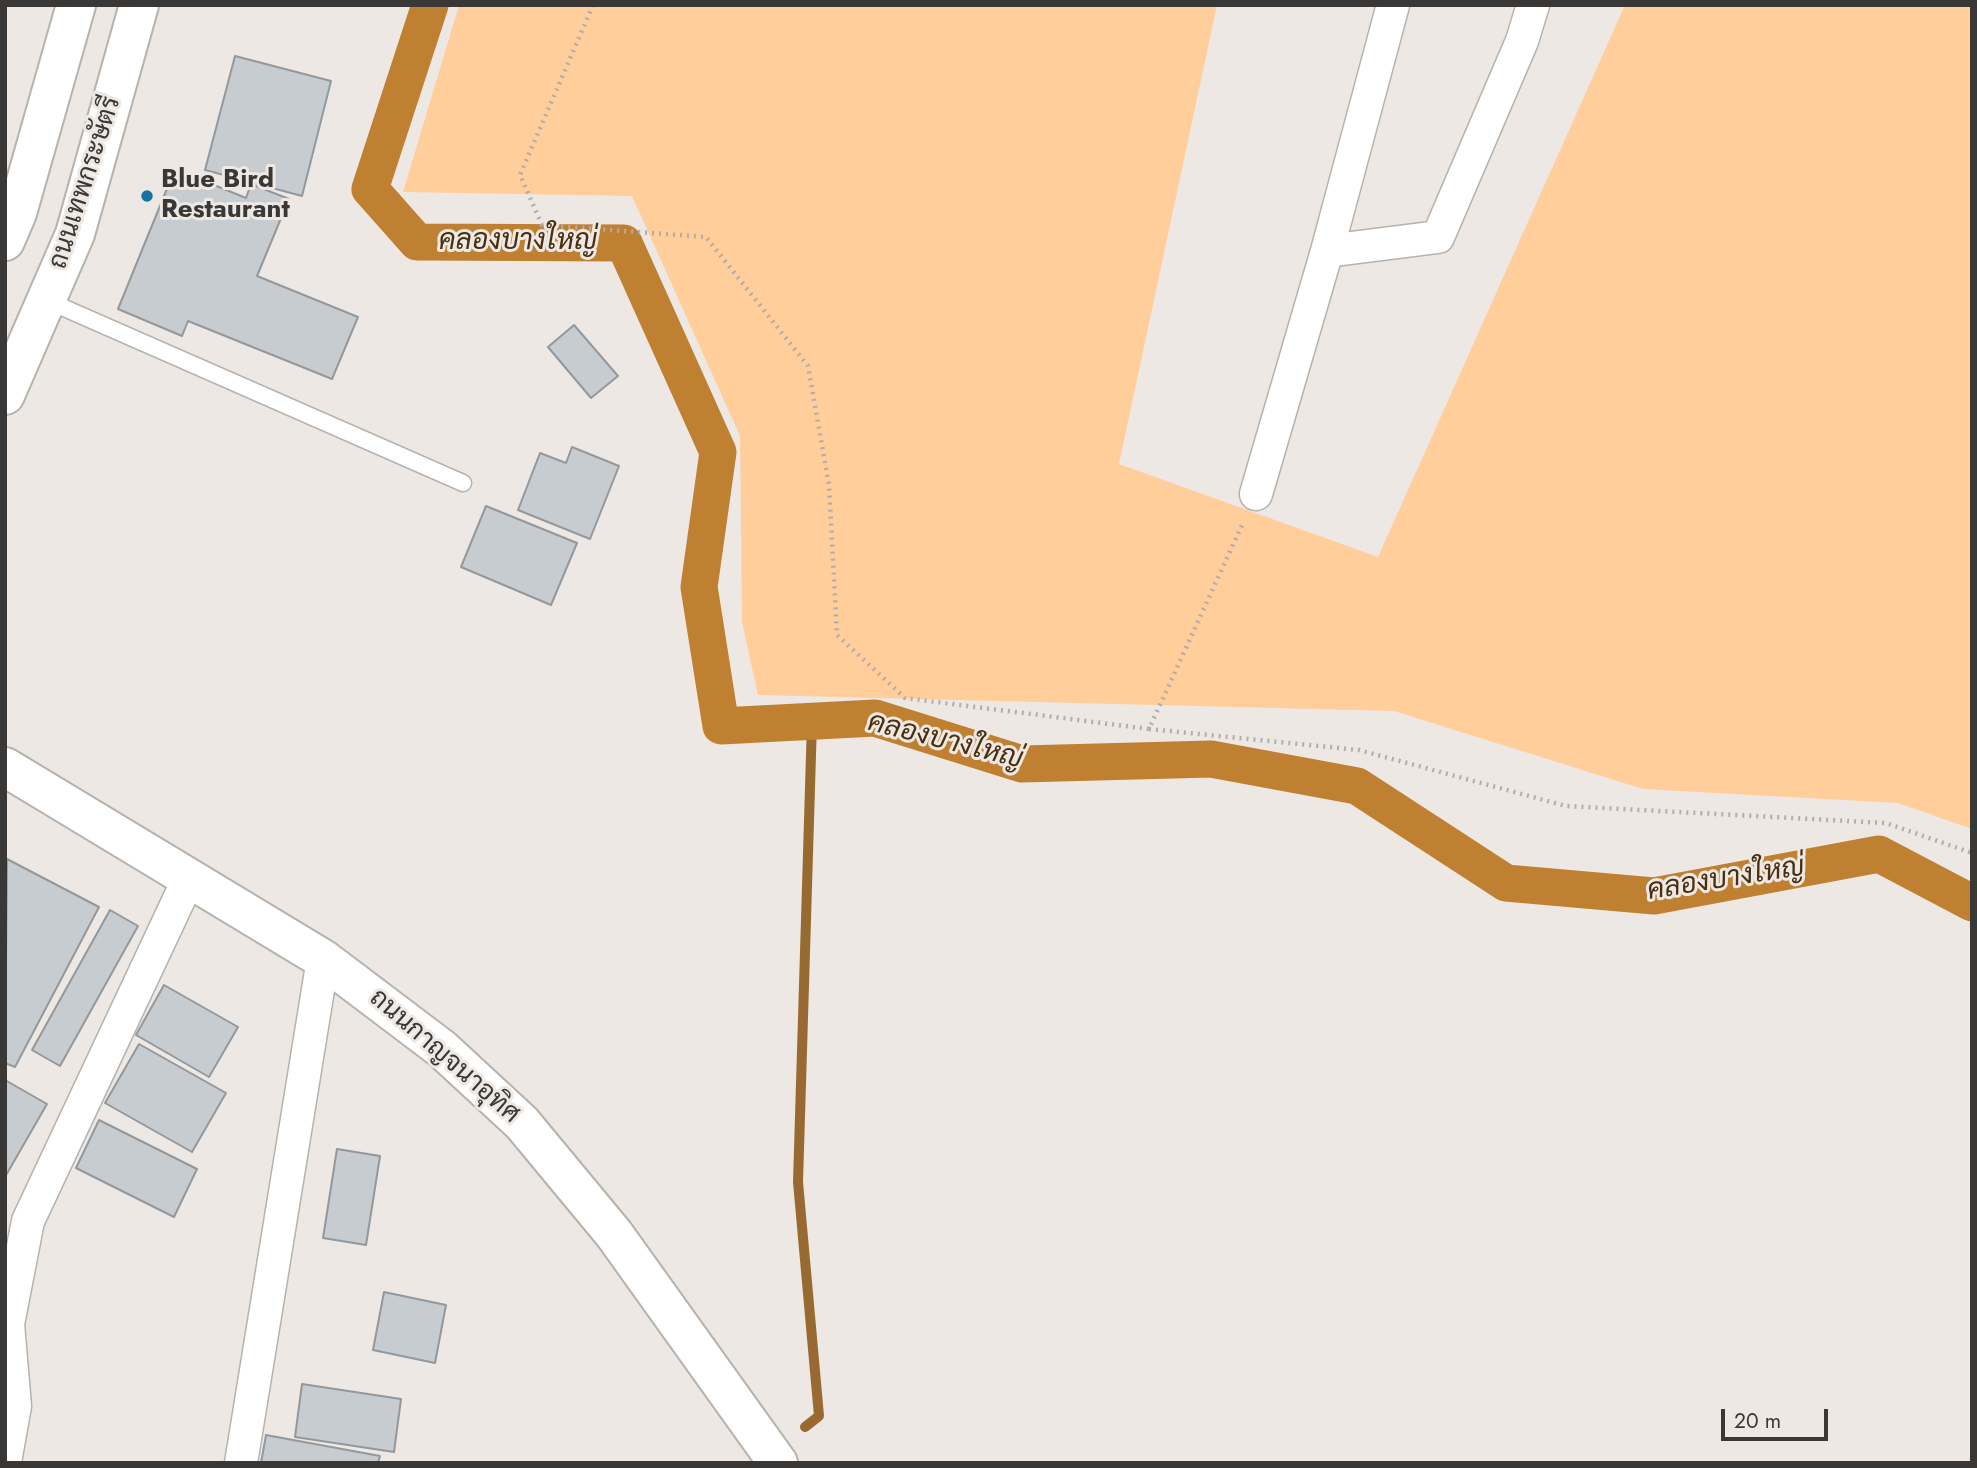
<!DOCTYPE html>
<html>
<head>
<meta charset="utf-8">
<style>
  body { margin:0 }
  #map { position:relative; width:1977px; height:1468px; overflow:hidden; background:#ede8e3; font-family:Jost,sans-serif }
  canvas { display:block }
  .frame { position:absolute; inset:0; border:7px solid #3a3836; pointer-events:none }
  .scale { position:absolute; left:1721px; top:1409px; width:107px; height:32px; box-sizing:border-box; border:4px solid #3a3836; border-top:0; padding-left:9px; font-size:21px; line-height:24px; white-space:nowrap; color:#3a3836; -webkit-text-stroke:5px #ede8e3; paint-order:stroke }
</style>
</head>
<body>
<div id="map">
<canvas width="1977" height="1468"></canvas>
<div class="frame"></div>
<div class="scale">20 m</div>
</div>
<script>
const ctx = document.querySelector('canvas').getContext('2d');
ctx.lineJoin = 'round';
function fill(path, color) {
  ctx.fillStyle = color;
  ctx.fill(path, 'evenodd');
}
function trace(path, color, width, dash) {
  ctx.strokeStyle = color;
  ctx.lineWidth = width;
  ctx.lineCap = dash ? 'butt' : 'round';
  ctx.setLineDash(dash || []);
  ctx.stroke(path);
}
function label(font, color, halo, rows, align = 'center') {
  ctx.font = font + ' Jost,Sarabun,sans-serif';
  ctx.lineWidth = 6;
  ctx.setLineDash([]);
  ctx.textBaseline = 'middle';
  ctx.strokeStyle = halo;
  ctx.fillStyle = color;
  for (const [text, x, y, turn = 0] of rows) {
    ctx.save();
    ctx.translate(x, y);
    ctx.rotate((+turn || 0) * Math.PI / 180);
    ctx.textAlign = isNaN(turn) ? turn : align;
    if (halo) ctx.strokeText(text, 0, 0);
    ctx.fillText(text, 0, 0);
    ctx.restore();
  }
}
const green = new Path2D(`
  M 459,5 L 1217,5 L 1119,464 L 1378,557 L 1625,5 L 1972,5 L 1972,829 L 1898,803 L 1643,789 L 1394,711 L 758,695 L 742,622 L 740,436 L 632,196 L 403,192 Z`);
const stream = new Path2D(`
  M 805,1427 L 819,1416 L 798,1182 L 812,722`);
const canal = new Path2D(`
  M 430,5 L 370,189 L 417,242 L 624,243 L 718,452 L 699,587 L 721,726 L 875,718 L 1022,764 L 1211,759 L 1357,786 L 1506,883 L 1654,896 L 1879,854 L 1972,903`);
const building = new Path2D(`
  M 235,56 L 331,81 L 302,196 L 205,170 Z
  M 175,169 L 246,198 L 251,184 L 289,199 L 257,276 L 358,317 L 332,379 L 188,321 L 182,336 L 118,309 Z
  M 574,325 L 618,376 L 591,398 L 548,347 Z
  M 572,447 L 619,466 L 590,539 L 518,510 L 540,453 L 566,463 Z
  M 486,506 L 577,543 L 551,605 L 461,567 Z
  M 7,859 L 99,907 L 15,1067 L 5,1063 Z
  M 110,910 L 138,926 L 60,1066 L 32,1050 Z
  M 164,985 L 238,1027 L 209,1077 L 136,1035 Z
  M 139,1044 L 226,1093 L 192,1152 L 105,1103 Z
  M 5,1080 L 47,1104 L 5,1177 Z
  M 99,1120 L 197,1169 L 174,1217 L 76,1168 Z
  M 337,1149 L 380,1156 L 366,1245 L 323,1238 Z
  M 384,1292 L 446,1305 L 435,1363 L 373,1350 Z
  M 302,1384 L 401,1399 L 394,1452 L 295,1437 Z
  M 266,1435 L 380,1456 L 378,1463 L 261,1463 Z`);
const path = new Path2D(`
  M 593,5 L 520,175 L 542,225 L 706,237 L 808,366 L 829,485 L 837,635 L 905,698 L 1149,729 L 1242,525
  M 1149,729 L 1359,750 L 1566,806 L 1886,823 L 1972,853`);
const service = new Path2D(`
  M 46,300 L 463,483`);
const minor = new Path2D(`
  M 1327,251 L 1438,237 L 1522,41 L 1533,5
  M 1256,494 L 1327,251 L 1393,5
  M 5,1462 L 15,1406 L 8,1324 L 28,1221 L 189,878
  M 241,1463 L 323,959`);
const tertiary = new Path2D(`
  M 5,767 L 323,959 L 442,1049 L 522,1123 L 614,1234 L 778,1463`);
const primary = new Path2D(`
  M 5,241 L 17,213 L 76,5
  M 5,395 L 75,234 L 139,5`);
const markers = [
  [147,196,7,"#1673a1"]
];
const poiNames = [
  ["Blue Bird",161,181],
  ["Restaurant",161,211]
];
const streetNames = [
  ["ถนนเทพกระษัตรี",86,183,-72],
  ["ถนนกาญจนาอุทิศ",444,1057,41]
];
const waterNames = [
  ["คลองบางใหญ่",518,242],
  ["คลองบางใหญ่",945,742,14],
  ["คลองบางใหญ่",1726,880,-9]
];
fill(green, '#ffce9b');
trace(stream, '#986a32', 10);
trace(canal, '#c08031', 37);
fill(building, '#c6ccd0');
trace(building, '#93989c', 2);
trace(service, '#b6b2ad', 19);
trace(minor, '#b6b2ad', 35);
trace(tertiary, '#b6b2ad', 42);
trace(primary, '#b6b2ad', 42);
trace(path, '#b1ada9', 4.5, [2, 5]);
trace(service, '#fff', 16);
trace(minor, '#fff', 32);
trace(tertiary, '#fff', 38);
trace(primary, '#fff', 38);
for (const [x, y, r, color] of markers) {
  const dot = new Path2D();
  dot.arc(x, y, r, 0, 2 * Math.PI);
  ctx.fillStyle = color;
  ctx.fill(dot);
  trace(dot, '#ede8e3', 2.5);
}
label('bold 26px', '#3a3836', '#ede8e3', poiNames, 'left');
label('26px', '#3a3836', '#ede8e3', streetNames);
label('italic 28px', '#4a2f0f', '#ede8e3', waterNames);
</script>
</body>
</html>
